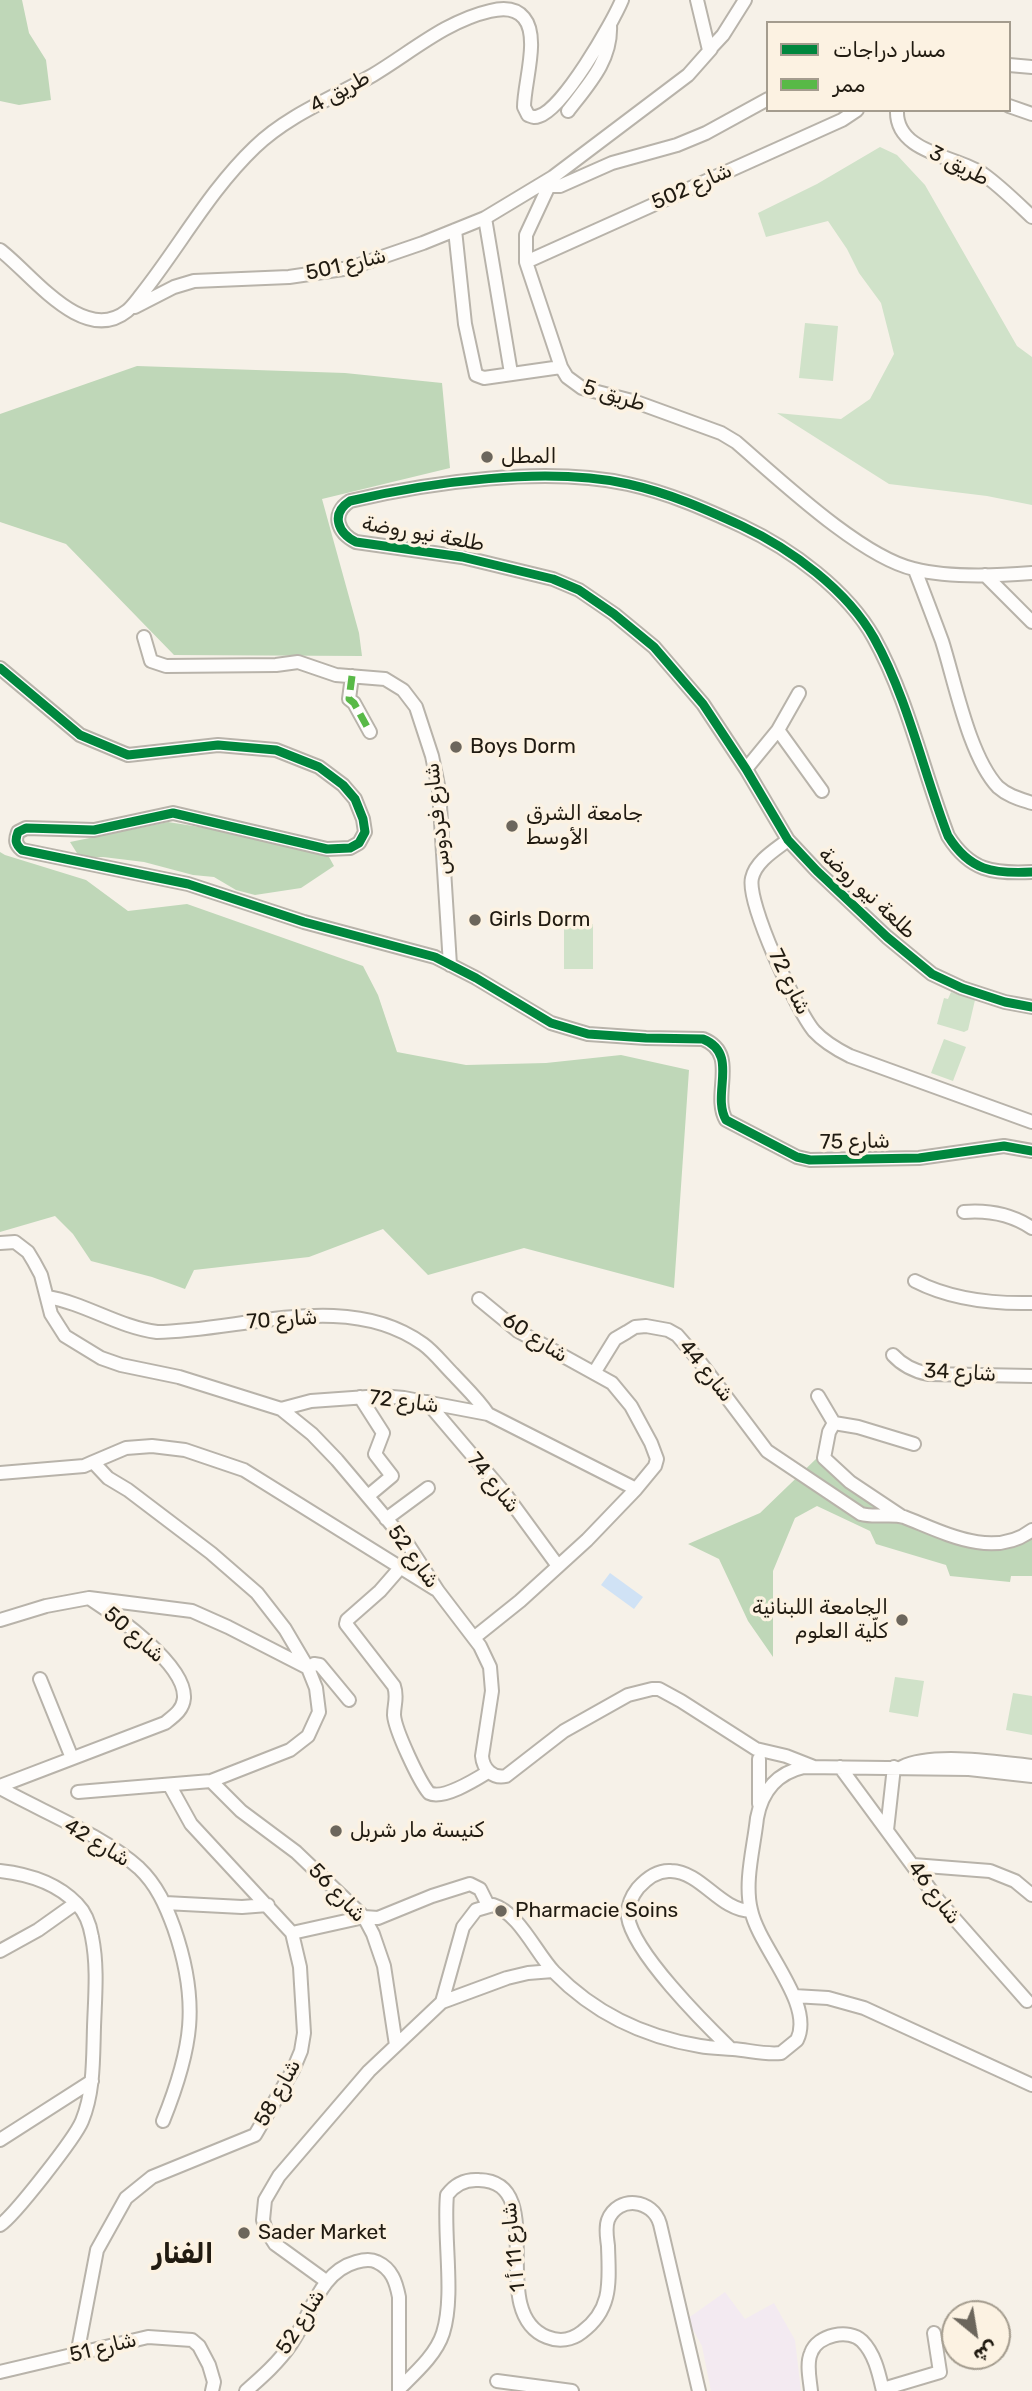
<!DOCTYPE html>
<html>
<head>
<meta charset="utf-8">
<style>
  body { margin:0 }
  #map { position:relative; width:1032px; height:2391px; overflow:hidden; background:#f6f1e8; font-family:Rubik,Cairo,sans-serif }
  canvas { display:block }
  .legend { position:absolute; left:766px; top:21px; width:245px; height:91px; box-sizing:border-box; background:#fcf2e2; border:2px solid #a49c8e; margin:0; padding:9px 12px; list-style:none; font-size:21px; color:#211b11 }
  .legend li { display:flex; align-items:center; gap:14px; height:35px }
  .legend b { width:35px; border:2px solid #a49c8e }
  .north { position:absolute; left:941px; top:2300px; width:70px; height:70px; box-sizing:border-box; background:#fcf2e2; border:2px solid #a49c8e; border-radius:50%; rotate:150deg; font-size:19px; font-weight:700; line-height:28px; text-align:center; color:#211b11 }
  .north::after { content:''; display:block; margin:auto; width:24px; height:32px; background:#6c665c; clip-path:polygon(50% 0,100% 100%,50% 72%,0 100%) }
</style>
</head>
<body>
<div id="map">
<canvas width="1032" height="2391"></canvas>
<ul class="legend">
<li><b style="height:9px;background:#00873e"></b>مسار دراجات</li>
<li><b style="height:9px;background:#58b947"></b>ممر</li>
</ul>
<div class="north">ش</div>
</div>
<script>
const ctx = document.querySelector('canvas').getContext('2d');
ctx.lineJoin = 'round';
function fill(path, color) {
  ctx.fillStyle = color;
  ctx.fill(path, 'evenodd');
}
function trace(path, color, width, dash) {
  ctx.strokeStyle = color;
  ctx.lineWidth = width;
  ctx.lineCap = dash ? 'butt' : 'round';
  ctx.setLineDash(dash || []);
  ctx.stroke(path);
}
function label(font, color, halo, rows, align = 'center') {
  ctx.font = font + ' Rubik,Cairo,sans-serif';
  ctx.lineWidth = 7;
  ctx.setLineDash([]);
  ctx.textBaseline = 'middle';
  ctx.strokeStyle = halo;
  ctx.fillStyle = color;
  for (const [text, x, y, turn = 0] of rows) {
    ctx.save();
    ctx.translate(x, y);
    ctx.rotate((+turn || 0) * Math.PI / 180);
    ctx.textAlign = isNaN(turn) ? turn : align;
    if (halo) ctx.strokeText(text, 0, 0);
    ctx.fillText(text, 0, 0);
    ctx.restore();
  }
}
const industrial = new Path2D(`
  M 725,2292 L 745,2319 L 774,2303 L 795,2340 L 801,2391 L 711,2391 L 702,2346 L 687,2319 Z`);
const green = new Path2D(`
  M 880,147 L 897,155 L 925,185 L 1017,346 L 1032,357 L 1032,505 L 987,496 L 889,484 L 777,413 L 841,419 L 870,399 L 894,354 L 881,303 L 859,273 L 847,249 L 828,221 L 766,237 L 758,213 L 817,184 Z
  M 805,323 L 838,326 L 833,381 L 799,378 Z
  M 564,924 L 593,924 L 593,969 L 564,969 Z
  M 951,992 L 975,1000 L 968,1030 L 964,1032 L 937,1024 L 944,998 L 948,999 Z
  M 944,1039 L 966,1047 L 953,1081 L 931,1073 Z
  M 895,1677 L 924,1681 L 918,1717 L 889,1712 Z
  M 1013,1693 L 1032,1696 L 1032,1735 L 1006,1730 Z`);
const forest = new Path2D(`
  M 0,0 L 22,0 L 29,33 L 46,60 L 51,100 L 19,105 L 0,101 Z
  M 137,366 L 345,373 L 442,383 L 450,468 L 322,499 L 359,633 L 362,656 L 174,655 L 66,544 L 0,522 L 0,414 Z
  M 168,822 L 212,829 L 329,857 L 334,866 L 301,888 L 255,895 L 236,890 L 214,877 L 193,875 L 144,862 L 103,857 L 80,858 L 70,842 Z
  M 0,852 L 5,855 L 86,880 L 128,911 L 187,904 L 363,966 L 378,995 L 397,1052 L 466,1065 L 546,1063 L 621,1055 L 689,1070 L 674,1288 L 524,1248 L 428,1275 L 383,1229 L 309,1257 L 194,1270 L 185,1289 L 152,1277 L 91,1261 L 73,1234 L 55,1216 L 0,1232 Z
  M 817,1458 L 901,1520 L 982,1543 L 1024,1531 L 1032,1525 L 1032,1576 L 1011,1576 L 1010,1582 L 950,1576 L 946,1565 L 876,1544 L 870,1531 L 817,1506 L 795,1518 L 773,1571 L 773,1657 L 748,1621 L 719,1559 L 688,1544 L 760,1513 Z`);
const water = new Path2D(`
  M 610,1573 L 643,1597 L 634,1609 L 601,1585 Z`);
const minor = new Path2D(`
  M 697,0 L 709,50 L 723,35 L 745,0
  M 1009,65 L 1032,67
  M 1009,106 L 1032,114
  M 897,110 C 895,153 956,156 983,174 C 1000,186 1016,202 1032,217
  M 568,111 C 588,85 612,60 610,25
  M 553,177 L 526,235 L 526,262 L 561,367 L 567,377 L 582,388 L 636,402 L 721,433 L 736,442 C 779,479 861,557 914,569 C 949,578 996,576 1032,573
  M 549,186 L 560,186 L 612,163 L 677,145 L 706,133 L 768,99
  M 485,218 L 511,373
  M 455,230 L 465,324 L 476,375 L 484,378 L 561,367
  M 0,250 C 31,273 83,346 127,311 C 132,307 137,300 141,295 C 180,246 209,191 255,147 C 288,115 333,98 373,75 C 410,53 446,21 490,11 C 502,8 516,8 524,18 C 540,37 524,83 524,107 L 528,115 C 533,117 534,118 539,116 C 563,109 612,24 622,0
  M 526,262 L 842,120 L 857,110
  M 135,307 L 174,287 L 194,281 L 289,277 L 350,268 L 423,243 L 485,218 L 553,177 L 688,75 L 711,49
  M 915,570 C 924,593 933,617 942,641 C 955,682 969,756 998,787 C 1008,796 1020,799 1032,803
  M 985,575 L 1032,622
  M 144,637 L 151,661 L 166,666 L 276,665 L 298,662 L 336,675 L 385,679 L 403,690 L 416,707 L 432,756 L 439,790 L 450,965
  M 0,668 L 80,735 L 128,755 L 218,745 L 276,750 L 319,767 L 343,785 L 355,799 L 363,819 L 365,832 L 359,843 L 350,848 L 327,849 L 173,813 L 94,830 L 26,828 L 18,832 C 15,840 15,844 22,850 L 188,884 L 304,922 L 435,957 L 476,978 L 551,1023 L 588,1034 L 646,1038 L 703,1039 C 740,1054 711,1094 726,1120 L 797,1157 L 810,1160 L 919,1158 L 1004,1146 L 1032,1151
  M 352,676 L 349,699 L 354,703 L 370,732
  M 778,730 L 822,791
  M 746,769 L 778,730 L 799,693
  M 788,840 C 775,850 756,861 752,878 C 746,902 797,1011 814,1031 C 824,1042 836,1049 850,1056 L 1032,1122
  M 1032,872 C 993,874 970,871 948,836 C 923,771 908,699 874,638 C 847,590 791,549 742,526 C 705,509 669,493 628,484 C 546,466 431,482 350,501 C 330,514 338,533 356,542 L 462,557 L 553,579 L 579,590 L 614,614 L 654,647 L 703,704 L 746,769 L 788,840 L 817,871 L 887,937 L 932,974 L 962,988 L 1005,1002 L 1032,1007
  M 964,1212 C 989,1210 1011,1214 1032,1228
  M 0,1243 L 15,1242 L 28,1252 L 34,1262 L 41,1275 L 51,1314 L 65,1336 L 101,1358 L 121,1365 L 179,1377 L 281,1409 L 312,1434 L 337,1460 L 407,1543 L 438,1591 L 480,1646 L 490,1667 L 492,1691 L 482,1756 C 483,1769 493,1779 506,1776 L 564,1731 L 628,1695 L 652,1689 L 659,1689 L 681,1701 L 756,1749 L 786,1756 L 814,1767
  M 915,1281 C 950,1299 992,1304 1032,1303
  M 47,1297 C 85,1303 118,1327 157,1332 C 242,1331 347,1289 423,1344 C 434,1352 443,1364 453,1374 C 465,1387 478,1399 488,1414
  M 893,1355 C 903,1366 914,1371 928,1374 L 1032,1376
  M 594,1373 L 615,1339 L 627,1332 L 635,1327 L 646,1326 L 668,1330 L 677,1335 L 697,1358 L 767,1451 L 861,1514 C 875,1518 892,1513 904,1517 C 943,1532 993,1560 1032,1530
  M 818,1396 L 834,1423
  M 360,1397 L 383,1433 L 375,1454 L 392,1476 L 368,1496
  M 427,1402 L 506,1495 L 558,1566
  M 281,1409 L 311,1401 L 381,1396 L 404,1398 L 488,1414 L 636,1489
  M 0,1473 L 84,1466 L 93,1462
  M 901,1516 L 850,1482 L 824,1458 L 829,1432 L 834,1423 L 858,1427 L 914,1444
  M 386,1519 L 428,1488
  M 400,1568 L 380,1591 L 347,1620 L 346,1624 L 394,1686 C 398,1697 394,1704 394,1715 C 395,1730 419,1781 429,1793 C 443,1800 475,1780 488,1772
  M 0,1620 L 46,1606 L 89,1598 L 192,1611 L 228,1627 L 308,1668
  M 475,1637 L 520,1601 L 587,1540 L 636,1489 L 655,1466 L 657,1459 L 651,1443 L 631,1406 L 612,1383 L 518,1331 L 479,1299
  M 308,1668 L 314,1664 L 320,1665 L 349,1700
  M 40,1679 L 72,1758
  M 840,1767 L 938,1900 L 1027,2001
  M 902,1767 C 932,1752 998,1762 1032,1766
  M 211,1781 L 241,1811 L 296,1852 L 364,1917 L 373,1934 L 384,1966 L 396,2045
  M 0,1786 L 165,1723 C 174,1716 183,1710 184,1698 C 186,1664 115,1615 89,1598
  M 0,1788 C 45,1813 102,1835 139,1868 C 157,1885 166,1906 174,1928 C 200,2003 192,2049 163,2121
  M 78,1792 L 211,1781 L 290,1750 L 308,1736 L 319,1712 L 316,1688 L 308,1668 L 285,1629 L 257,1593 L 211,1553 L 128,1490 L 108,1478 L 93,1462 L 126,1448 L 152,1446 L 185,1450 L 244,1470 L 435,1589
  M 759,1804 L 759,1759
  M 887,1830 L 894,1767
  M 913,1865 L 990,1871 L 1015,1881 L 1032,1895
  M 0,1871 C 27,1874 57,1883 77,1904 C 85,1912 90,1925 92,1937 C 98,1967 95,1997 94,2027 C 93,2059 94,2092 82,2121 C 75,2138 14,2216 0,2225
  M 165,1903 L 242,1907 L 268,1905
  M 292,1933 L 364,1917 L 378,1918 L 432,1896 L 470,1884 L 480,1889 L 488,1905
  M 0,1951 L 38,1930 L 76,1903
  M 794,1996 L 828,1998 L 864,2008 L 1032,2085
  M 442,2002 L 463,1927 L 476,1910 L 493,1905 C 519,1913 536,1953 554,1972 C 594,2013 645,2037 700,2046 C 711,2048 722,2048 733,2049 C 748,2050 765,2055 781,2053 L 797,2040 C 815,2004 759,1948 751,1910 C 744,1882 754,1847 757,1818 C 762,1791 777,1773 804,1767 L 969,1769 L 1032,1776
  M 730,2048 C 704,2023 633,1952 628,1917 C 627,1906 631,1897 638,1888 C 646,1879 658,1870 671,1871 C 702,1872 719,1910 751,1911
  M 0,2140 L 92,2081
  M 326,2281 L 275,2244 L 266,2230 L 263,2220 L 265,2200 L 279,2176 L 369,2071 L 442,2002 L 507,1978 L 528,1973 L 553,1971
  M 77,2355 L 97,2250 L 126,2198 L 152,2177 L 255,2135 L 293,2070 L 301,2051 L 304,2033 L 301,1984 L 300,1967 L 292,1933 L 191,1824 L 170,1786
  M 0,2372 L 148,2337 L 192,2340 L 199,2346 L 209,2365 L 214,2382 L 212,2391
  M 497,2381 L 572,2391
  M 399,2389 C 415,2373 436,2355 443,2333 C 455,2295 443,2236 447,2195 C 455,2184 465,2179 479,2180 C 552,2182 484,2312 547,2337 C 559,2342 572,2340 582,2332 C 613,2309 609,2281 608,2246 C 607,2237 605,2228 608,2220 C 618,2195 653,2199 660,2224 L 699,2391
  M 883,2389 L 940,2372 L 934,2333
  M 246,2391 C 262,2377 279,2362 291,2344 C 311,2316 319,2272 356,2262 C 363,2260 371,2259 377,2262 C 392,2269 396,2282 399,2297 L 399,2391
  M 811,2391 C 810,2380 806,2364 811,2353 C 817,2335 849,2328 862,2341 C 875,2354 879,2374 883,2391`);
const quiet = new Path2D(`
  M 352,676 L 349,699 L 354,703 L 370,732`);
const cycleway = new Path2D(`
  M 0,668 L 80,735 L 128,755 L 218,745 L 276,750 L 319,767 L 343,785 L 355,799 L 363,819 L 365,832 L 359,843 L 350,848 L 327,849 L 173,813 L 94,830 L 26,828 L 18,832 C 15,840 15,844 22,850 L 188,884 L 304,922 L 435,957 L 476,978 L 551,1023 L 588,1034 L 646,1038 L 703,1039 C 740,1054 711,1094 726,1120 L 797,1157 L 810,1160 L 919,1158 L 1004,1146 L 1032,1151
  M 1032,872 C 993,874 970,871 948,836 C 923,771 908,699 874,638 C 847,590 791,549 742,526 C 705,509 669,493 628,484 C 546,466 431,482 350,501 C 330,514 338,533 356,542 L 462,557 L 553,579 L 579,590 L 614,614 L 654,647 L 703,704 L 746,769 L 788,840 L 817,871 L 887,937 L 932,974 L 962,988 L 1005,1002 L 1032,1007`);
const markers = [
  [487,457,7,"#6c665c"],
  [456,747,7,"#6c665c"],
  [512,826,7,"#6c665c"],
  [475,920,7,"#6c665c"],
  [902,1620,7,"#6c665c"],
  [336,1831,7,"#6c665c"],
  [501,1911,7,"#6c665c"],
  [244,2233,7,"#6c665c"]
];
const streetNames = [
  ["طريق 4",340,92,-29],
  ["طريق 3",959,166,27],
  ["شارع 502",692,187,-24],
  ["شارع 501",346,265,-13],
  ["طريق 5",614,396,17],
  ["طلعة نيو روضة",423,534,10],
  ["شارع فردوس",438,819,-96],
  ["طلعة نيو روضة",867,893,43],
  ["شارع 72",789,982,64],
  ["شارع 75",855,1142,-1],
  ["شارع 70",282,1320,-4],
  ["شارع 60",535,1338,33],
  ["شارع 44",706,1371,51],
  ["شارع 34",960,1373,3],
  ["شارع 72",404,1402,7],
  ["شارع 74",493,1483,51],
  ["شارع 52",413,1557,54],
  ["شارع 50",134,1635,41],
  ["شارع 42",97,1843,31],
  ["شارع 56",337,1893,46],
  ["شارع 46",934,1893,53],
  ["شارع 58",278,2093,-61],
  ["شارع 11 أ 1",514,2247,-96],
  ["شارع 52",301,2322,-58],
  ["شارع 51",103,2348,-14]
];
const poiNames = [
  ["المطل",501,457],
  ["Boys Dorm",470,747],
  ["جامعة الشرق",526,814],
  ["الأوسط",526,838],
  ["Girls Dorm",489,920],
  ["الجامعة اللبنانية",888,1608,"right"],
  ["كلّية العلوم",888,1632,"right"],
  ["كنيسة مار شربل",350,1831],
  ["Pharmacie Soins",515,1911],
  ["Sader Market",258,2233]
];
const districtNames = [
  ["الفنار",183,2255]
];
fill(industrial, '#f3eaf1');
fill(green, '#d0e2c9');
fill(forest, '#bfd7b8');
fill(water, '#d0e2f5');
trace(minor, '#b8b3aa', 16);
trace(minor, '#fefdfc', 12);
trace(quiet, '#58b947', 7, [14, 7]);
trace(cycleway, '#00873e', 9);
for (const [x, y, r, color] of markers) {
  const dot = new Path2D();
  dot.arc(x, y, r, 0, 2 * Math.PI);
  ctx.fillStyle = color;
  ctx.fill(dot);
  trace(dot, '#fcf2e2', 2.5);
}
label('21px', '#211b11', '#fcf2e2', streetNames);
label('21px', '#211b11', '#fcf2e2', poiNames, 'left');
label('bold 28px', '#211b11', '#fcf2e2', districtNames);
</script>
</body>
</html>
